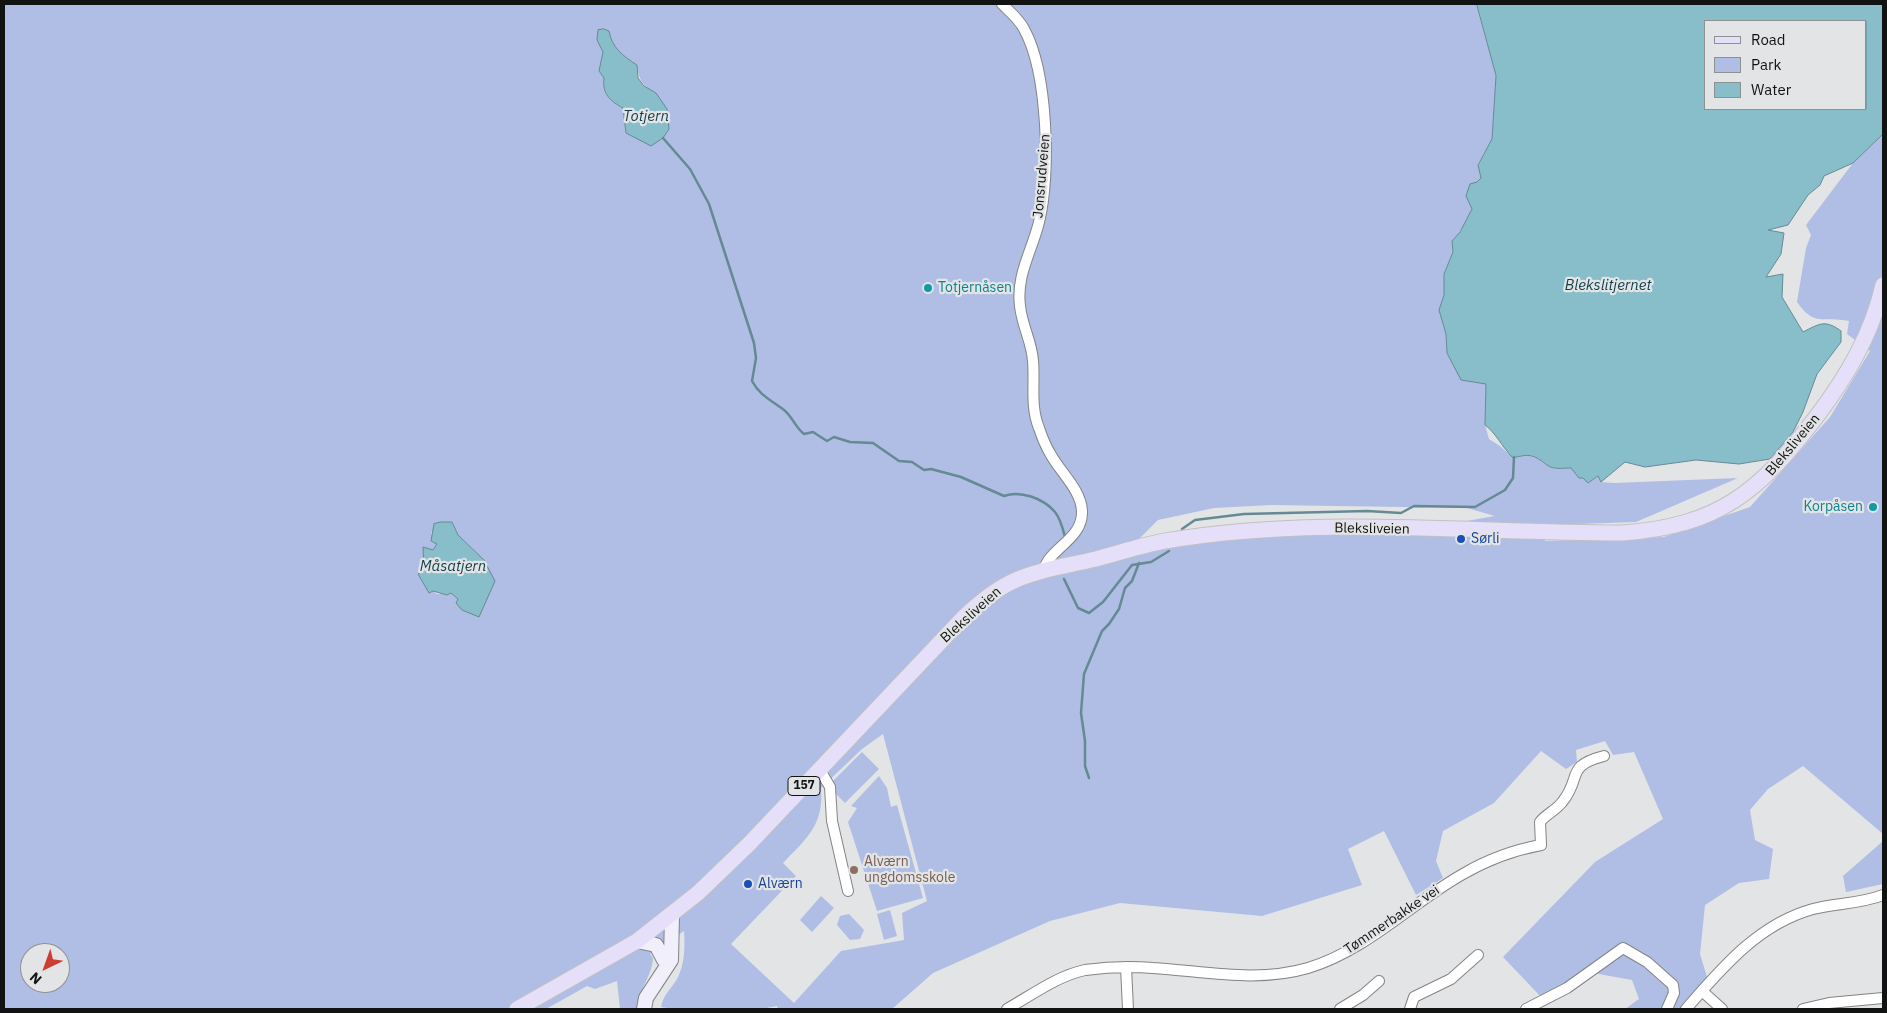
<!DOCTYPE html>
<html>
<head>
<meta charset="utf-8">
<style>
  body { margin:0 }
  #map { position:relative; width:1887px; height:1013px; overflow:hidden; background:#e3e4e6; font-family:"IBM Plex Sans",sans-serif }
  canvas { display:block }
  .frame { position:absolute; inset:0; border:5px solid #111212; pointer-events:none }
  .legend { position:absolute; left:1704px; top:20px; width:162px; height:90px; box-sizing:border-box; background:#e3e4e6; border:1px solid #8f9091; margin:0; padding:6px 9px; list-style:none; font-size:15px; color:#111212 }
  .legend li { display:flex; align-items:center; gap:10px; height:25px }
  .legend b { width:25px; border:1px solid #8f9091 }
  .north { position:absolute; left:20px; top:943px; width:50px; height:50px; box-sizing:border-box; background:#e3e4e6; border:1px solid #8f9091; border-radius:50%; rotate:222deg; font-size:14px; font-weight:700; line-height:20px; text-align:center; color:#111212 }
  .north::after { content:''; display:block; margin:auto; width:18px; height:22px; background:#cc3e34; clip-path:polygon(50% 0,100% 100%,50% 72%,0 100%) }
</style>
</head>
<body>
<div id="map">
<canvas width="1887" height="1013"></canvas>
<div class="frame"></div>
<ul class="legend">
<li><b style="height:6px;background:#e5dffa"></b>Road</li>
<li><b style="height:14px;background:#b0bee5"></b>Park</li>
<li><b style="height:14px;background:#88bdca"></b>Water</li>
</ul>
<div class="north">N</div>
</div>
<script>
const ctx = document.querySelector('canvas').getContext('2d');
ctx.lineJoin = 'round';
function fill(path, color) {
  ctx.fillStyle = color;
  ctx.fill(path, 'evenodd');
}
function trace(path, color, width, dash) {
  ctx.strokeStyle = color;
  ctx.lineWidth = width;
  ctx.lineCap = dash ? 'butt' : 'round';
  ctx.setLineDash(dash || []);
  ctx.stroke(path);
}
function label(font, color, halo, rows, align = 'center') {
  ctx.font = font + ' "IBM Plex Sans",sans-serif';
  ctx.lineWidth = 4.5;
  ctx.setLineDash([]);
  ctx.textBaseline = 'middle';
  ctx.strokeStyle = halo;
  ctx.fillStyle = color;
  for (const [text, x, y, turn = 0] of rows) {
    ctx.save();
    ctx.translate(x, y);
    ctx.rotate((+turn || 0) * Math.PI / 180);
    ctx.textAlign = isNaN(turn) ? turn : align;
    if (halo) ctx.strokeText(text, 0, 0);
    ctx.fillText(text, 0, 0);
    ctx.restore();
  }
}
const green = new Path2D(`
  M 4,4 L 1477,4 L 1496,76 L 1492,139 L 1478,164 L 1481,178 C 1473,187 1475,199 1472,209 C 1467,221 1460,232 1452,241 L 1453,252 L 1444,274 L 1444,295 L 1439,310 L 1446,334 L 1447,353 L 1486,384 L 1485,425 L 1489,439 L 1500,446 L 1513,458 C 1529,453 1535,456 1547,465 C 1553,470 1564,468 1572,468 L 1579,478 L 1583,478 L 1588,483 L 1599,476 L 1601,482 L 1614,483 L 1738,478 L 1636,522 L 1547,525 L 1545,541 L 1664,537 L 1750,507 L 1830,417 L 1870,351 L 1847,334 L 1849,321 C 1823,316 1814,327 1797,302 L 1806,248 L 1811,235 L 1806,225 L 1853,163 L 1883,134 L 1883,834 L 1803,766 L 1768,789 L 1750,810 L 1755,840 L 1773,849 L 1769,879 L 1739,883 L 1705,905 L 1700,954 L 1707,977 L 1680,1009 L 1625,1009 L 1639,999 L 1632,980 L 1593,973 L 1542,998 L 1503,957 L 1595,862 L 1663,819 L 1634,752 L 1613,755 L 1605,741 L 1576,750 L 1577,762 L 1566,769 L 1541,751 L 1494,803 L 1443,831 L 1436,861 L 1443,878 L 1416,895 L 1384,831 L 1348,849 L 1362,885 L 1262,916 L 1120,903 L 1050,921 L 933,973 L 892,1009 L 778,1009 L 777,1006 L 761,1009 L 674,1009 L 661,1007 C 663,995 671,989 677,979 C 685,964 685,947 684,931 L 650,954 L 653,958 C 652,977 638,990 637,1009 L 620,1009 L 617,981 L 595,989 L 587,986 L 546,1009 L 4,1009 ZM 609,31 C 612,48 623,56 637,65 C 639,81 643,86 656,93 L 626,133 L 623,108 C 610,101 602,94 604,78 L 599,71 ZM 1272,505 L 1467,508 L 1495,516 L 1455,523 L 1308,520 L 1254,523 L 1169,533 L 1139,539 L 1158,520 L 1214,508 ZM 452,522 L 458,535 L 484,560 L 458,599 L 451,593 L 437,594 L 433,591 L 429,593 L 419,575 L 424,570 L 424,548 L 433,550 L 437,544 L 431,532 ZM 883,734 L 927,901 L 902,913 L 904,940 L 841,951 L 794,1003 L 731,944 L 796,876 L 783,863 C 807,838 824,825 821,788 L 862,749 ZM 30,953 L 60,953 L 60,983 L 30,983 Z
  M 862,752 L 879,769 L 845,803 L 828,786 Z
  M 879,776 L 887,788 L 891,807 L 897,805 L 923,898 L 877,911 L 848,822 L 857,808 L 851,806 Z
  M 1883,841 L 1883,884 L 1846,892 L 1843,876 Z
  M 821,896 L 834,908 L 812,932 L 800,920 Z
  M 890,910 L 897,936 L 884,940 L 877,914 Z
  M 849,914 L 864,930 L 860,939 L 850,940 L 837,925 L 840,916 Z`);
const water = new Path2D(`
  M 1477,4 L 1883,4 L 1883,134 L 1853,163 L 1824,176 L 1820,185 L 1808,195 L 1788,225 L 1768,230 L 1784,233 L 1781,254 L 1766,277 L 1783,274 L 1782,297 L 1803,332 C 1819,324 1825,319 1841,331 L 1841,342 L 1817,374 L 1803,412 L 1793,432 L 1770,459 L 1739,464 L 1696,460 L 1645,467 L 1625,462 L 1601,482 L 1598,476 L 1588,483 L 1583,478 L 1579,478 L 1571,468 C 1565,468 1553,470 1547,465 C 1534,455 1530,453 1513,458 C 1502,447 1496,433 1485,425 L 1486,384 L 1461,380 L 1447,353 L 1446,334 L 1439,310 L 1444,295 L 1444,274 L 1453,252 L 1452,241 L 1460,232 L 1472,209 L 1466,196 L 1470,184 L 1477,182 L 1481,178 L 1478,165 L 1492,139 L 1496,76 ZM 1706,21 L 1866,21 L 1866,109 L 1706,109 Z
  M 604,29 L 609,31 C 612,48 623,56 637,65 L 638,78 L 644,86 L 656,93 L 667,109 L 669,129 L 663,138 L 651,146 L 626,133 L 623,108 C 610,101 602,94 604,78 L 599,71 L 603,52 L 597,40 L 598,30 Z
  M 441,522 L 452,522 L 458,535 L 484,560 L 495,581 L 479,617 L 462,610 L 456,603 L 458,599 L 451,593 L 447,595 L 433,591 L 429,593 L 418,574 L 424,570 L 423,547 L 433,550 L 437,544 L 431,541 L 434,524 Z`);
const stream = new Path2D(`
  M 663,138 L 690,169 L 709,204 L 754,343 L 756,358 L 752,381 C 760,396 771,400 784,410 C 792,416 795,427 804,434 L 813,432 L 827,441 L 834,437 L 850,442 L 873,443 L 899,461 L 912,462 L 924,470 L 931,469 L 961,477 L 1004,496 C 1020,490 1043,498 1055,512 C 1060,518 1063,529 1065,537
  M 1182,529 L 1195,520 L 1244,514 L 1367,511 L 1401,513 L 1414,506 L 1475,507 L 1505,490 L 1513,478 L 1514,457
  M 1064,579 L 1078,608 L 1089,613 L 1103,602 L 1132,565 L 1151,562 L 1169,551
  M 1089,778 L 1085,766 L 1085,741 L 1081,713 L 1084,674 L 1102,631 L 1109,624 L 1119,609 L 1125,588 L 1132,581 L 1139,563`);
const street = new Path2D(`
  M 1002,4 C 1010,12 1019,19 1024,29 C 1048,72 1051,175 1039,222 C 1032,251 1016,275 1020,306 C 1022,326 1032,342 1033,361 C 1035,384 1030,406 1039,428 C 1042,437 1046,447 1051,455 C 1061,473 1081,490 1082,511 C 1083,539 1051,547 1044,569
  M 820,770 L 830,787 L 832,821 L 848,891
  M 1126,967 L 1128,1009
  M 1702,991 L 1722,1009
  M 1007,1009 C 1032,995 1057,976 1085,970 C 1107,967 1130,966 1153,968 C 1204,971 1257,983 1308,968 C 1367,950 1410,904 1463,874 C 1487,860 1514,850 1541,845 L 1540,822 C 1546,814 1557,810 1563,801 C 1582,777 1565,766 1604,756
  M 1340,1009 L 1363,995 L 1379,981
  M 1410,1009 L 1414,997 L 1451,979 L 1478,955
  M 1526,1009 L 1567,988 L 1623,948 L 1647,962 L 1673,985 L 1674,993 L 1667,1009
  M 1686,1009 C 1721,969 1758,924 1813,909 C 1836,903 1860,904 1883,895
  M 1803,1009 L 1829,1003 L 1883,998`);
const secondary = new Path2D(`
  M 637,941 L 656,945 L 664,960
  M 644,1009 L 646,998 L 671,960 L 672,915`);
const primary = new Path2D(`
  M 517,1009 L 637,941 L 698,893 L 749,844 L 964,617 C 1011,572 1035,573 1096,559 C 1119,553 1142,545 1165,541 C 1316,515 1471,533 1622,533 C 1720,526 1760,491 1817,416 C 1847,376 1872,334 1883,285`);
const markers = [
  [928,288,5,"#0f9aa8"],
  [1873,507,5,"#0f9aa8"],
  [1461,539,5,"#1a4fb4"],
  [854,870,5,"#8d6e63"],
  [748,884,5,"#1a4fb4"]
];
const shields = [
  [804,786,32]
];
const shieldNames = [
  ["157",804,786]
];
const streetNames = [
  ["Jonsrudveien",1042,176,-85],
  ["Bleksliveien",1793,445,-50],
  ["Bleksliveien",1372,529,1],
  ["Bleksliveien",971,615,-42],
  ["Tømmerbakke vei",1392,920,-34]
];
const cultureNames = [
  ["Totjernåsen",938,288],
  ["Korpåsen",1863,507,"right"]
];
const transitNames = [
  ["Sørli",1471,539],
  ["Alværn",758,884]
];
const educationNames = [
  ["Alværn",864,862],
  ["ungdomsskole",864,878]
];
const waterNames = [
  ["Totjern",646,117],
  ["Blekslitjernet",1608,286],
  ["Måsatjern",453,567]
];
fill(green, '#b0bee5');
fill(water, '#88bdca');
trace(water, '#648a93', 1);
trace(stream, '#648a93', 2.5);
trace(street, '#848486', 12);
trace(secondary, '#848486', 16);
trace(primary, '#c1c1c1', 17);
trace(street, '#fff', 10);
trace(secondary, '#f2effd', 14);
trace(primary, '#e5dffa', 15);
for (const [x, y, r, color] of markers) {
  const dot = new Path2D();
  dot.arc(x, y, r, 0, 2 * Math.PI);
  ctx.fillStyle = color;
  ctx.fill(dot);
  trace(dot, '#e3e4e6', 2);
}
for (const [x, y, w] of shields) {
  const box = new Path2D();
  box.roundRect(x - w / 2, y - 9.5, w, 19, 4);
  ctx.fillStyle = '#e3e4e6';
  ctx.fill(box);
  trace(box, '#111212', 1);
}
label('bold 12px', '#111212', null, shieldNames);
label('14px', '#111212', '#e3e4e6', streetNames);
label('14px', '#0d838f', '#e3e4e6', cultureNames, 'left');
label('14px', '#164399', '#e3e4e6', transitNames, 'left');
label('14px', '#785e54', '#e3e4e6', educationNames, 'left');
label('italic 15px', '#0e3f49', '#e3e4e6', waterNames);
</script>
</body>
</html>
